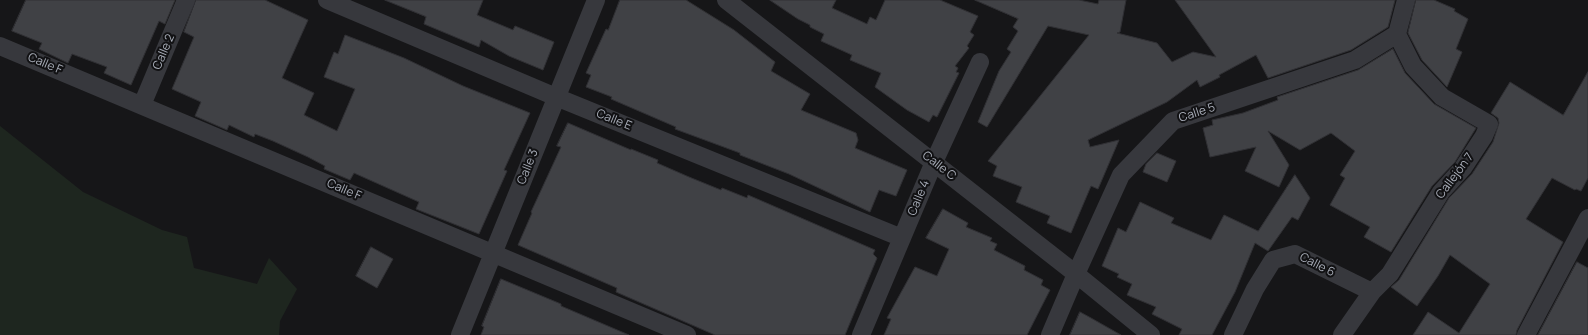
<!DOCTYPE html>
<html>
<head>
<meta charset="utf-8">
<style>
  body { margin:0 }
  canvas { display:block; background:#161618 }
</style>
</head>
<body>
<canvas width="1588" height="335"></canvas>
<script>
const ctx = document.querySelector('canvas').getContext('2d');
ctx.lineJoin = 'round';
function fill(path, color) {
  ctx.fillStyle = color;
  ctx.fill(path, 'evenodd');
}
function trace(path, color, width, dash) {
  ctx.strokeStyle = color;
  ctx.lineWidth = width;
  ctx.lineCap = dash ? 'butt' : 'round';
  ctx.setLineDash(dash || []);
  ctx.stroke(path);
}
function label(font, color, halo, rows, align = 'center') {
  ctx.font = font + ' Manrope,sans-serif';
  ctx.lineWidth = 4;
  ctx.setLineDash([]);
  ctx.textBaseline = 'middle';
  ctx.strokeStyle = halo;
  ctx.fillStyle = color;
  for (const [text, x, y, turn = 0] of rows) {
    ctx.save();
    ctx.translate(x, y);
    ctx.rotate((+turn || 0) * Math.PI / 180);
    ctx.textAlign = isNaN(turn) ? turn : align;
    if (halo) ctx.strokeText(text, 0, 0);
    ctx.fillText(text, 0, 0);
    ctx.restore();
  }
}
const green = new Path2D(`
  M 0,126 L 83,192 L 162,230 L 187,237 L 194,268 L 257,284 L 269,258 L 297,289 L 280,321 L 279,335 L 0,335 Z`);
const building = new Path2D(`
  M 26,0 L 175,0 L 165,24 L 159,21 L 131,85 L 104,73 L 107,67 L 72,54 L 68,63 L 39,49 L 42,43 L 12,31 Z
  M 196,0 L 265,0 L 308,20 L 282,78 L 314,93 L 304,115 L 337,131 L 355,89 L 324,77 L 334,52 L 338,54 L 345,35 L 404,58 L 463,86 L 530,113 L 504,170 L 507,171 L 479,234 L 416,209 L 419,202 L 354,173 L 350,180 L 324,169 L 325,166 L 308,157 L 273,141 L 255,134 L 254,137 L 229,125 L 227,130 L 195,116 L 201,102 L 172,89 L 194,37 L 184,32 Z
  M 385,0 L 483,0 L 477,15 L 513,30 L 515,26 L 554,42 L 543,70 L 509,56 L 481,40 L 479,47 L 424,24 L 426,17 Z
  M 620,0 L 686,0 L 734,30 L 775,62 L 771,71 L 810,94 L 801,110 L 856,133 L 858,140 L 855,148 L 907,170 L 896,196 L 879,190 L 870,212 L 789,174 L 740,155 L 740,153 L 675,129 L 676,127 L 611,99 L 612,97 L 586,87 L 591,75 L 586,73 L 606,29 L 608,30 Z
  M 770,0 L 836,0 L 832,8 L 867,24 L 870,17 L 876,20 L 885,0 L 940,0 L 978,16 L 970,32 L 974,35 L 967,46 L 969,48 L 955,66 L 958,68 L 956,72 L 959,73 L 937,117 L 933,115 L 929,122 L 907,110 L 875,87 L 881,73 L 850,60 L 852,55 L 821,41 L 824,34 L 810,27 L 810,25 L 798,19 Z
  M 975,0 L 1079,0 L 1098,4 L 1099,0 L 1126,0 L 1120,32 L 1117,33 L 1157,43 L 1172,62 L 1193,52 L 1216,57 L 1175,0 L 1395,0 L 1388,27 L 1351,50 L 1268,78 L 1256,55 L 1219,75 L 1220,77 L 1200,87 L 1197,80 L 1167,102 L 1088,140 L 1090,147 L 1119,140 L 1098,189 L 1091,186 L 1071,233 L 1047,223 L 1050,216 L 1016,202 L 1022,187 L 993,176 L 997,166 L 988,161 L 1089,35 L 1048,26 L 987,127 L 978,122 L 999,71 L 1011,52 L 1007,49 L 1018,31 L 1013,27 L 1018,19 Z
  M 1416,0 L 1434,0 L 1455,9 L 1454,11 L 1468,19 L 1456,49 L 1462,52 L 1447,87 L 1422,60 L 1408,33 Z
  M 1393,49 L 1405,73 L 1434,104 L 1476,128 L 1455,162 L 1432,186 L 1391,252 L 1364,237 L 1370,227 L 1330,205 L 1345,178 L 1340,175 L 1355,151 L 1331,133 L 1300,150 L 1268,131 L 1289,165 L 1279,187 L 1245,171 L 1256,147 L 1210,157 L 1203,128 L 1213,125 L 1212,120 L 1243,113 L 1278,100 L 1277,97 L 1358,70 Z
  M 1588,72 L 1588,178 L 1581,191 L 1576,189 L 1575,190 L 1552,178 L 1526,219 L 1563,242 L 1517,330 L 1516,335 L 1413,335 L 1428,312 L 1459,333 L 1490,284 L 1450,255 L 1438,276 L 1417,306 L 1391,287 L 1399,280 L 1449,198 L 1472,174 L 1493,142 L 1499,123 L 1498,118 L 1491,113 L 1510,82 L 1563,115 Z
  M 568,123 L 631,150 L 631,149 L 658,160 L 657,163 L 689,177 L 721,190 L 722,188 L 747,198 L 748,195 L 875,250 L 873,254 L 877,258 L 845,335 L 715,335 L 616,292 L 617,288 L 518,245 L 532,213 L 531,212 L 561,147 L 557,146 Z
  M 1157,153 L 1176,161 L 1167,182 L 1143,172 L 1146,164 Z
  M 1295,175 L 1310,198 L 1298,220 L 1292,217 L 1268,251 L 1255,243 L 1235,292 L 1212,335 L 1179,335 L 1182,329 L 1152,314 L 1156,307 L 1127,295 L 1132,284 L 1117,277 L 1119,274 L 1102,266 L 1118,228 L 1126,232 L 1140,202 L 1174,218 L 1171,223 L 1211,240 L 1224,215 L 1258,231 Z
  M 943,209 L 968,223 L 966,227 L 992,238 L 990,241 L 997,244 L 994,250 L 1025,266 L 1024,270 L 1043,280 L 1041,285 L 1050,290 L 1027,335 L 884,335 L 891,319 L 887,318 L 915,267 L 937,276 L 949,249 L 926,238 Z
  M 371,247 L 393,259 L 377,288 L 356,276 Z
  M 1577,262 L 1588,268 L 1588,335 L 1538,335 Z
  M 501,279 L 561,304 L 561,306 L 629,335 L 481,335 L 484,327 L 482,326 Z
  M 1080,312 L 1091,318 L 1121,335 L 1070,335 Z`);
const minor = new Path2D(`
  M 327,0 L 556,97 L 902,238
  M 726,0 L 1076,274 L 1151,335
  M 0,46 L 687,335
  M 142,105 L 186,0
  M 460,335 L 596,0
  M 861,335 L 934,162 L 980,62
  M 1050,335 L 1076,274 L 1121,175 L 1173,121 L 1355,60 L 1397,34 L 1406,0
  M 1233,335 L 1255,289 L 1273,260 L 1295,254 L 1372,292
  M 1342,335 L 1372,292 L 1390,274 L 1441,192 L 1463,168 L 1484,136 L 1489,124 L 1442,97 L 1413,66 L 1397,34
  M 1526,335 L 1588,218`);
const streetNames = [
  ["Calle 2",164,52,-67],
  ["Calle F",45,64,23],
  ["Calle 5",1197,113,-18],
  ["Calle E",614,120,22],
  ["Calle C",939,166,38],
  ["Calle 3",528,167,-68],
  ["Callejón 7",1455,176,-53],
  ["Calle F",344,190,23],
  ["Calle 4",919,198,-68],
  ["Calle 6",1317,265,27]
];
fill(green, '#1e261f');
fill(building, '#404145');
trace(building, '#303034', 1);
trace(minor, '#37383d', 18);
label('12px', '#a8adb8', '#111113', streetNames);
</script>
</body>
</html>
